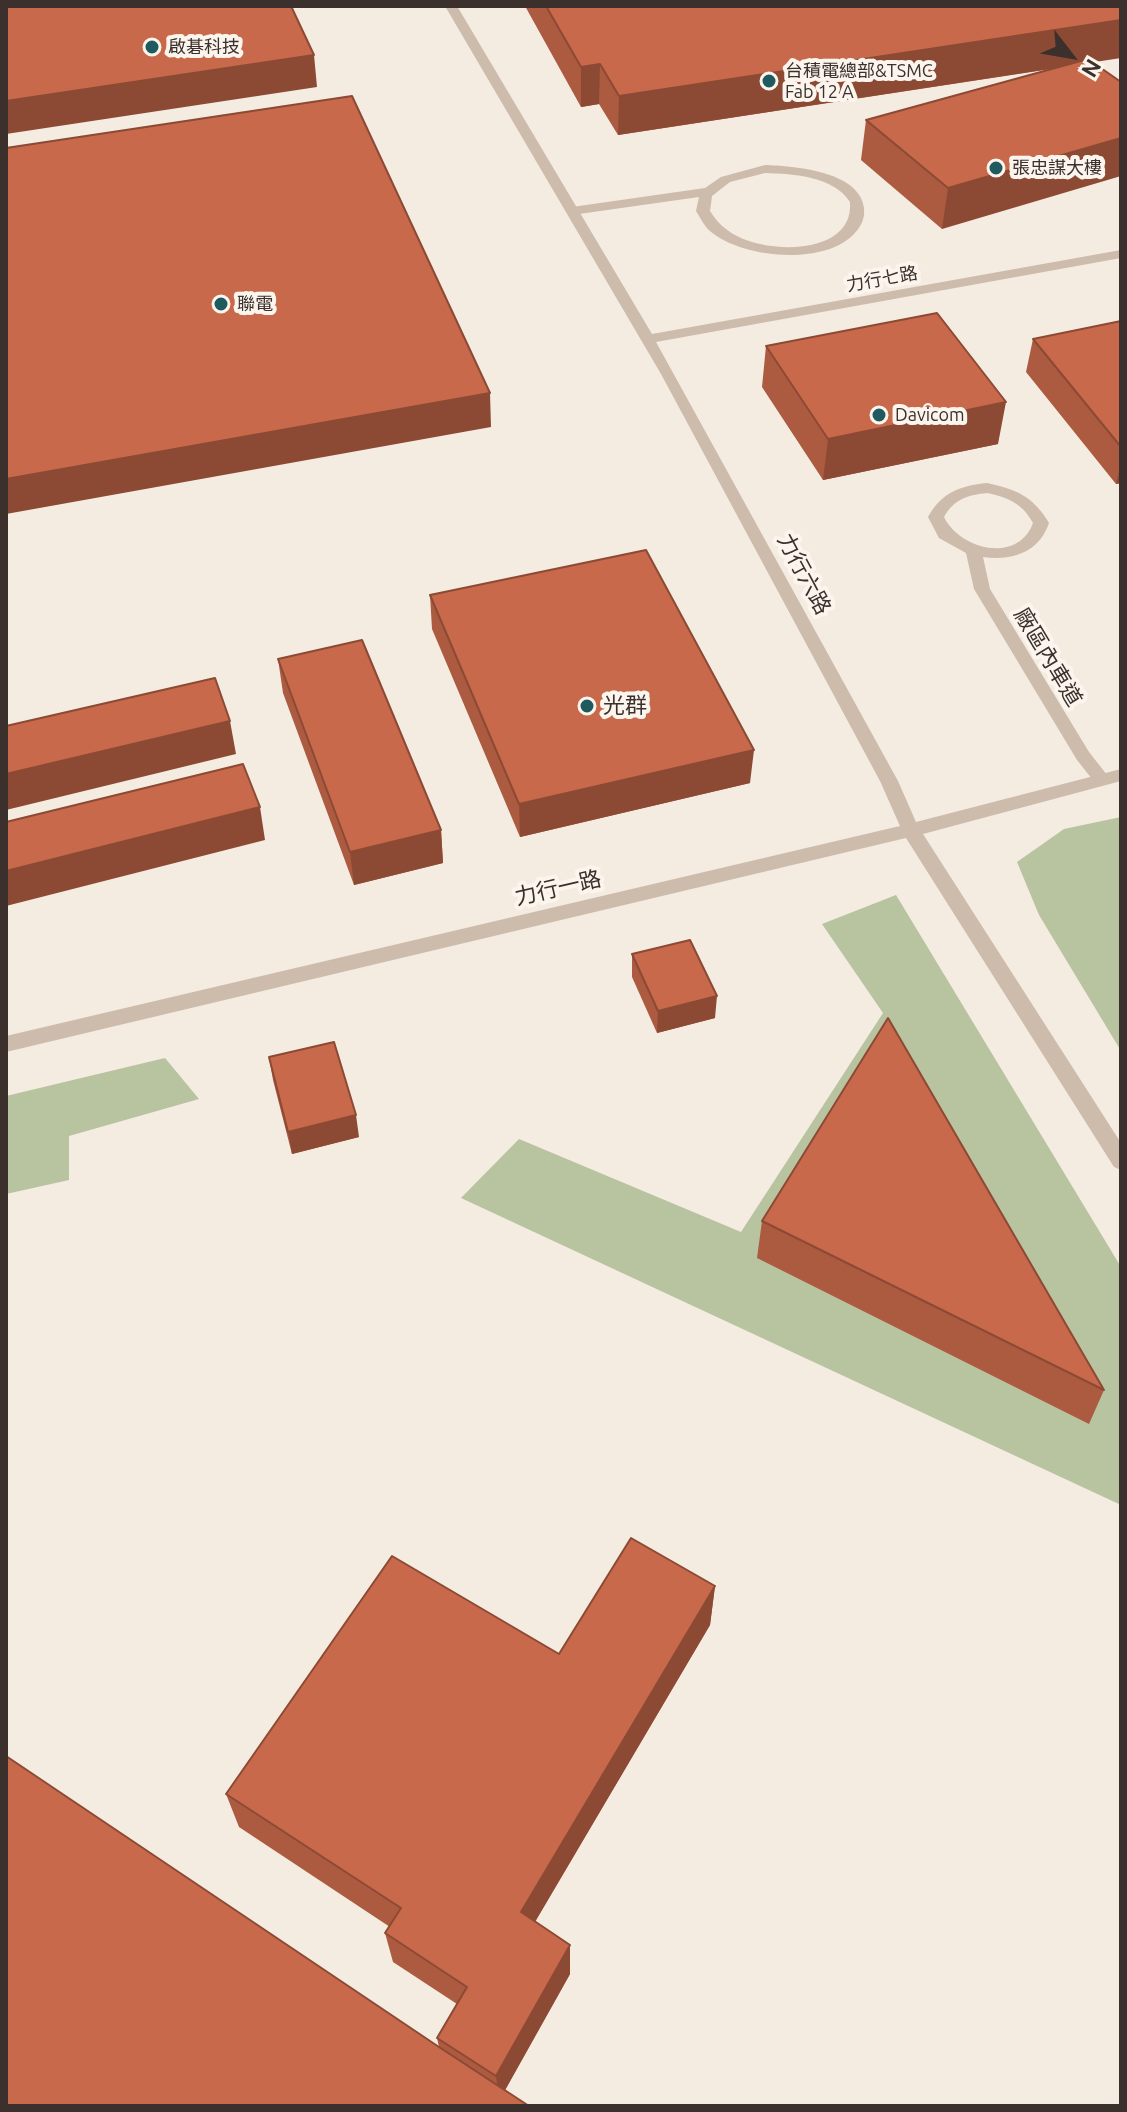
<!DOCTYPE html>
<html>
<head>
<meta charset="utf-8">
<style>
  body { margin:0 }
  #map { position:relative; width:1127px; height:2112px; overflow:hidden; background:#f4ebe1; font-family:Ubuntu,sans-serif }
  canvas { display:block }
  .frame { position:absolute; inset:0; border:8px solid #3b302b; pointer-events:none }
  .north { position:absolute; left:1031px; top:16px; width:80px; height:80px; -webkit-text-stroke:6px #fbf5ee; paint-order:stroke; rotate:121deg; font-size:22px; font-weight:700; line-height:32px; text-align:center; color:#3b302b }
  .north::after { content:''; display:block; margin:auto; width:28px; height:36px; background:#3b302b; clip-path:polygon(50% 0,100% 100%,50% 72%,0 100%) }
</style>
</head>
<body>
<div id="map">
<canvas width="1127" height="2112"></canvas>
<div class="frame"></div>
<div class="north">N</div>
</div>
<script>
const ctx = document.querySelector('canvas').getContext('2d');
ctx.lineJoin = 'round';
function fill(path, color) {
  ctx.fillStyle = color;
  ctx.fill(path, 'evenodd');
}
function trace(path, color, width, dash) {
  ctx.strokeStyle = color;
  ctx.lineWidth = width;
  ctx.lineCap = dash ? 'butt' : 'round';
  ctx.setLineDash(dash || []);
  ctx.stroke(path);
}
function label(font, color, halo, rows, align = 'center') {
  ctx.font = font + ' Ubuntu,"Noto Sans TC",sans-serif';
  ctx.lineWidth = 8;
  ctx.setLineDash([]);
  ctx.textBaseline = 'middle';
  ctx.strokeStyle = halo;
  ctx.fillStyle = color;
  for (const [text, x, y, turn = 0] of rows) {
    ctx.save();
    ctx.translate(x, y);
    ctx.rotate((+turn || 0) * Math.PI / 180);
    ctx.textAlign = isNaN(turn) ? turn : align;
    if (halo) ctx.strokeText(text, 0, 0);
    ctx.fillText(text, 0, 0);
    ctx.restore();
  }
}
const green = new Path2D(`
  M 1121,817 L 1121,1051 L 1039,915 L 1017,862 L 1064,829 Z
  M 896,895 L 1121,1267 L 1121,1505 L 461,1198 L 519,1139 L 741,1232 L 883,1013 L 822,924 Z
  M 165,1058 L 199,1099 L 69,1136 L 69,1180 L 6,1194 L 6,1096 Z`);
const service = new Path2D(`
  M 765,165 C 793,166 860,171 864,208 C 865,219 861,227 853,235 C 822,266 741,258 710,231 C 704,226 700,217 696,211 L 699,197 L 572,215 L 565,211 L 572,207 L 705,188 L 721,177 ZM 765,173 C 794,174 833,176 850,202 C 854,255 770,254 737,236 C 725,230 717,222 710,211 L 712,196 L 730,182 Z
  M 987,483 C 1016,489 1034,497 1049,523 C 1039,552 1013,561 983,557 L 990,589 L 1089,752 L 1111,780 L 1108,784 L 1096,784 L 1077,760 L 974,589 L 966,553 L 939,538 L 928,517 C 942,492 960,486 987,483 ZM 987,493 C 1008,497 1023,504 1033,523 C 1018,564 960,550 944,517 C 954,499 968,495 987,493 Z`);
const minor = new Path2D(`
  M 445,6 L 457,6 L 652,334 L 1121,250 L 1121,258 L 656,342 L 898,781 L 916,822 L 1121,769 L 1121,781 L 923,834 L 1121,1143 L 1121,1170 L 1114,1167 L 906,838 L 6,1052 L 6,1036 L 900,826 L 880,781 L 661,374 Z`);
const wall = new Path2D(`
  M 525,6 L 1121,6 L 1094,62 L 942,229 L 861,160 L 866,120 L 1051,69 L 618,135 L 599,104 L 581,107 Z
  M 1121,321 L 1121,483 L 1116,484 L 1026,372 L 1033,339 Z
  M 766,346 L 998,444 L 823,480 L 762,387 Z
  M 430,595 L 750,783 L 520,837 L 432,629 Z
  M 278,659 L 441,830 L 443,863 L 354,885 L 283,693 Z
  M 632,954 L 715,1018 L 657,1033 L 632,977 Z
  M 269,1057 L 359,1137 L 292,1154 L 273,1080 Z
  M 762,1221 L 1104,1390 L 1089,1424 L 757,1258 Z
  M 715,1586 L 710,1625 L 535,1922 L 570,1945 L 570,1974 L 505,2090 L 439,2047 L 437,2038 L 457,2004 L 393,1962 L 385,1933 L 390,1927 L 239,1827 L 226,1794 L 559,1654 Z`);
const shadedWall = new Path2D(`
  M 1121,20 L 1121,58 L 618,135 L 619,96 Z
  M 314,55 L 317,87 L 6,134 L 6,101 Z
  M 600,64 L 599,104 L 581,107 L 581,67 Z
  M 1121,138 L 1121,176 L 942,229 L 948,188 Z
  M 490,393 L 491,427 L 6,514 L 6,479 Z
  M 1006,402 L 998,444 L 823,480 L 828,439 Z
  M 1121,463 L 1121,483 L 1116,484 Z
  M 230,721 L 236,754 L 6,810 L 6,774 Z
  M 754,750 L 750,783 L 520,837 L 519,804 Z
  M 260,807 L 265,840 L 6,906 L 6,871 Z
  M 441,830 L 443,863 L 354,885 L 350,852 Z
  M 717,996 L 715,1018 L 657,1033 L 658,1011 Z
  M 356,1115 L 359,1137 L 292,1154 L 288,1132 Z
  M 715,1586 L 710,1625 L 523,1942 L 521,1912 Z
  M 570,1945 L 570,1974 L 499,2101 L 496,2076 Z`);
const building = new Path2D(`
  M 6,6 L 291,6 L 314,55 L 6,101 Z
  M 546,6 L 1121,6 L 1121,20 L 619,96 L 600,64 L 581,67 Z
  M 1088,59 L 1121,82 L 1121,138 L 948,188 L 866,120 Z
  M 352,96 L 490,393 L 6,479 L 6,148 Z
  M 937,313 L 1006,402 L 828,439 L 766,346 Z
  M 1121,321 L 1121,447 L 1033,339 Z
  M 646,550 L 754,750 L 519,804 L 430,595 Z
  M 362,640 L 441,830 L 350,852 L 278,659 Z
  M 215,678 L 230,721 L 6,774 L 6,726 Z
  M 243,764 L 260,807 L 6,871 L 6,822 Z
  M 690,940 L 717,996 L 658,1011 L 632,954 Z
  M 888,1018 L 1104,1390 L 762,1221 Z
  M 334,1042 L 356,1115 L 288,1132 L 269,1057 Z
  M 631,1538 L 715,1586 L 521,1912 L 570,1945 L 496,2076 L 437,2038 L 467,1987 L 385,1933 L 401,1908 L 226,1794 L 392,1556 L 559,1654 Z
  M 6,1756 L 439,2047 L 529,2106 L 6,2106 Z`);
const markers = [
  [152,47,8,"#1f5a5e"],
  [769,81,8,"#1f5a5e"],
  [996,168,8,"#1f5a5e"],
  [221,304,8,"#1f5a5e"],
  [879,415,8,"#1f5a5e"],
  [587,706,8,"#1f5a5e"]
];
const farPoinames = [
  ["啟碁科技",168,47],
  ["台積電總部&TSMC",785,71],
  ["Fab 12 A",785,92],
  ["張忠謀大樓",1012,168],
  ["聯電",237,304],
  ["Davicom",895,415]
];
const farStreetnames = [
  ["力行七路",882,279,-10]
];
const streetNames = [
  ["力行六路",804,574,62],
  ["廠區內車道",1048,657,59],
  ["力行一路",558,888,-13]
];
const poiNames = [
  ["光群",603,706]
];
fill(green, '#b8c4a0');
fill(service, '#cdbbac');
fill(minor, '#cdbbac');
fill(wall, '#ac5a40');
fill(shadedWall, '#8c4a34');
fill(building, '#c8694b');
trace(building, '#8c4a34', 2);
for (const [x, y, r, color] of markers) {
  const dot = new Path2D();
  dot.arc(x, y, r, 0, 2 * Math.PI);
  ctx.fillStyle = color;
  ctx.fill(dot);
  trace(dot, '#fbf5ee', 3);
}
label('18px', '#3b302b', '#fbf5ee', farPoinames, 'left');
label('18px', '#3b302b', '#fbf5ee', farStreetnames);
label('22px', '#3b302b', '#fbf5ee', streetNames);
label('22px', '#3b302b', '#fbf5ee', poiNames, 'left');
</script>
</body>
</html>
